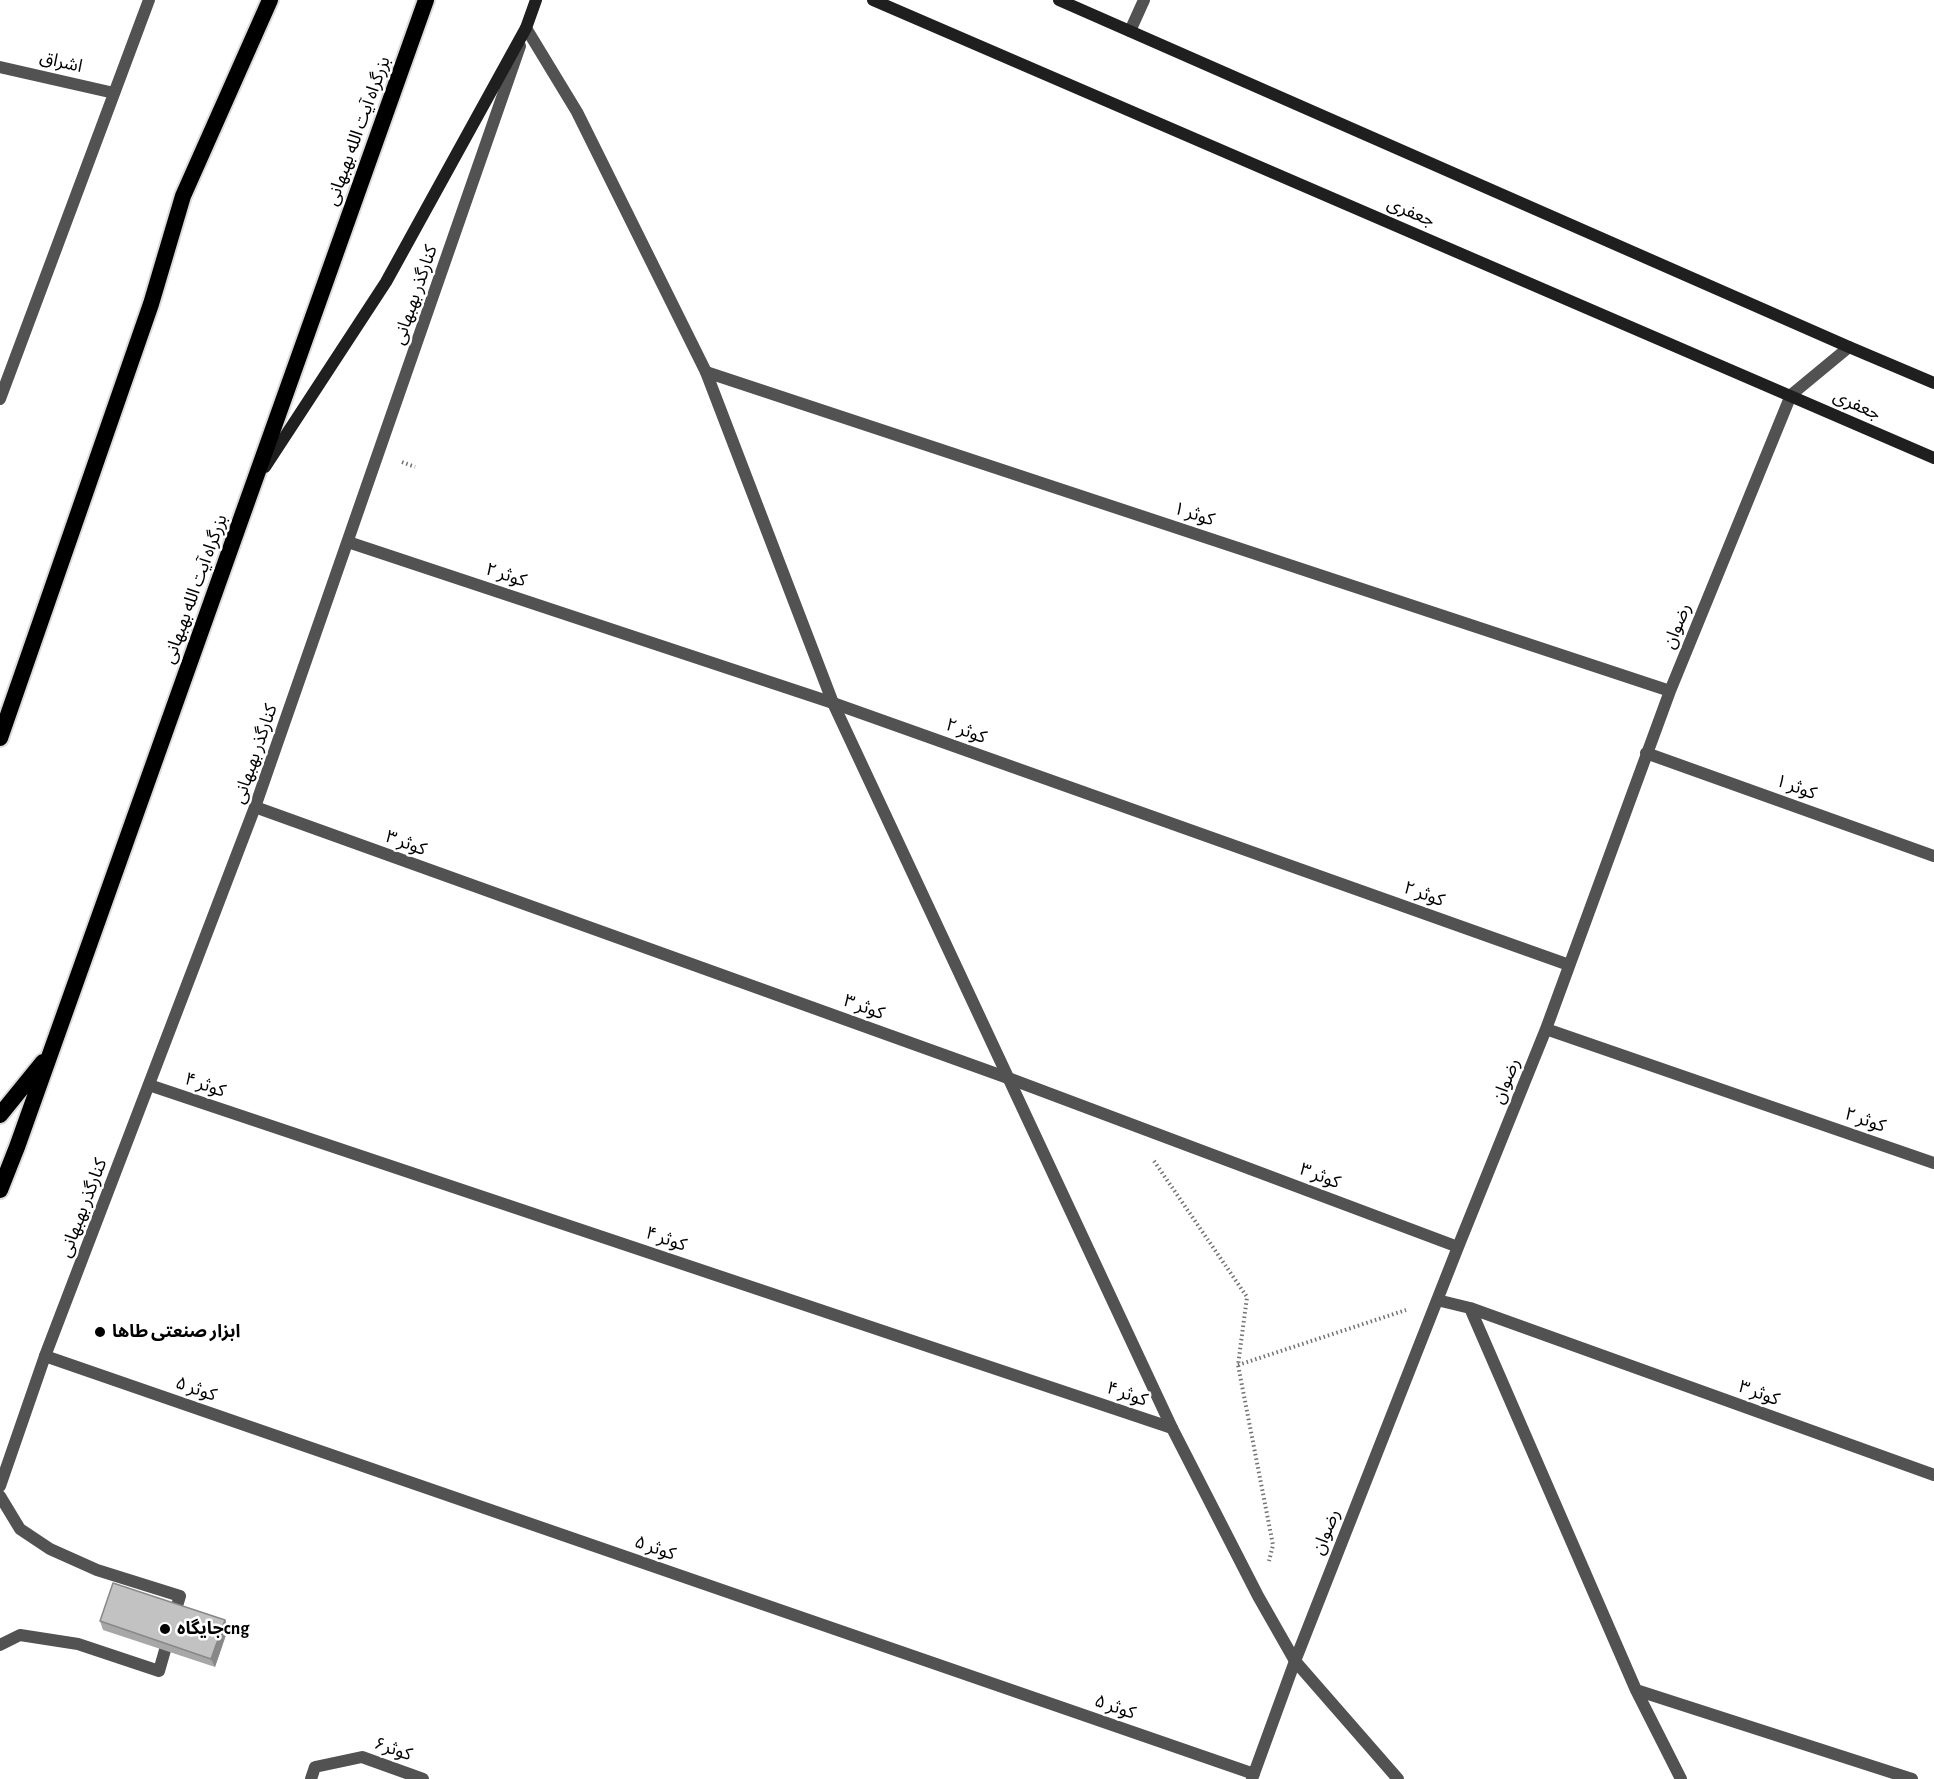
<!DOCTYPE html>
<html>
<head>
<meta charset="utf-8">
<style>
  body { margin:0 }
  canvas { display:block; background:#fff }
</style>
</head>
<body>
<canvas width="1934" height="1779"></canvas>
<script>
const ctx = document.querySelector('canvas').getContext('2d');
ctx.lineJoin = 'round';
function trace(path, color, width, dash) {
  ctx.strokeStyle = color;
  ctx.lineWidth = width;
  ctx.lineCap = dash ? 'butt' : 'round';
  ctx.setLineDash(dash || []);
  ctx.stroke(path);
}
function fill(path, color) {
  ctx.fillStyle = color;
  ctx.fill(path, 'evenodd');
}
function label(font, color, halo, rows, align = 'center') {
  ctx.font = font + ' "Alegreya Sans","Noto Sans Arabic",sans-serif';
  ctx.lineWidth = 5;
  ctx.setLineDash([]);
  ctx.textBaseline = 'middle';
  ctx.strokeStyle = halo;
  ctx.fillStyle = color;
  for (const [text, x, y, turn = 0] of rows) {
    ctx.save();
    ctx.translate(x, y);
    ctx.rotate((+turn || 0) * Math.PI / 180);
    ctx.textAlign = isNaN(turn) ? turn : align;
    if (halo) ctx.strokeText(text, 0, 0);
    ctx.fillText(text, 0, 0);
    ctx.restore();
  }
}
const path = new Path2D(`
  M 402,462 L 415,467
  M 1154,1161 L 1247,1297 L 1238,1365 L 1273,1545 L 1269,1561
  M 1238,1365 L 1406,1310`);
const service = new Path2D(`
  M 0,1496 L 20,1529 L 50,1549 L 97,1570 L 180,1596 L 173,1619
  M 0,1645 L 20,1635 L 78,1644 L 159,1671 L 169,1636`);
const minor = new Path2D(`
  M 1130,31 L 1144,0
  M 706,372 L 1670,691
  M 348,542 L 833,703 L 1569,965
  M 1646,753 L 1934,856
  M 255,807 L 1008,1078 L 1458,1247
  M 1546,1029 L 1934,1163
  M 149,1085 L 1172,1428
  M 1437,1300 L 1470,1308 L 1636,1690 L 1681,1779
  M 1470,1308 L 1934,1475
  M 45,1356 L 1254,1774
  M 1636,1690 L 1912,1779
  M 311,1779 L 315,1767 L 362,1757 L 423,1779
  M 1252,1779 L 1295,1661 L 1458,1247 L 1546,1029 L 1670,691 L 1791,395 L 1849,347`);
const tertiary = new Path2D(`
  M 526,28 L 577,112 L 706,372 L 833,703 L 1172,1428 L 1258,1596 L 1295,1661 L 1398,1779
  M 0,67 L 114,93
  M 0,399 L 149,0
  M 0,1486 L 45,1356 L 255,807 L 520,46`);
const secondary = new Path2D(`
  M 873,0 L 1934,458
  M 1059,0 L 1849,347 L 1934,383
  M 265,467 L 386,282 L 526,28 L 536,0`);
const trunk = new Path2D(`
  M 0,738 L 151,304 L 183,196 L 270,0
  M 0,1115 L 43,1062
  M 0,1190 L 17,1147 L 426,0`);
const wall = new Path2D(`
  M 225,1620 L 228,1629 L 215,1667 L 103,1630 L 100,1621 Z`);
const shadedWall = new Path2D(`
  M 225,1620 L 228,1629 L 215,1667 L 211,1659 Z`);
const building = new Path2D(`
  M 113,1583 L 225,1620 L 211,1659 L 100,1621 Z`);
const markers = [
  [100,1332,6,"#000"],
  [165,1629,6,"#000"]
];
const streetNames = [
  ["اشراق",61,62,13],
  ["بزرگراه آیت الله بهبهانی",358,131,-70],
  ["جعفری",1411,212,23],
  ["کنارگذر بهبهانی",415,295,-71],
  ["جعفری",1857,405,24],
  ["کوثر ۱",1194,514,18],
  ["کوثر ۲",506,575,18],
  ["بزرگراه آیت الله بهبهانی",195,589,-70],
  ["رضوان",1677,626,-68],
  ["کوثر ۲",966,731,20],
  ["کنارگذر بهبهانی",255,754,-71],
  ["کوثر ۱",1796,787,20],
  ["کوثر ۳",406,843,20],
  ["کوثر ۲",1424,894,20],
  ["کوثر ۳",864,1007,20],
  ["رضوان",1506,1081,-68],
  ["کوثر ۴",205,1085,19],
  ["کوثر ۲",1865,1120,19],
  ["کوثر ۳",1320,1176,21],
  ["کنارگذر بهبهانی",83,1208,-69],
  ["کوثر ۴",666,1239,19],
  ["کوثر ۵",196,1389,19],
  ["کوثر ۳",1759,1393,20],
  ["کوثر ۴",1127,1394,19],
  ["رضوان",1326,1532,-68],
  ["کوثر ۵",655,1548,19],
  ["کوثر ۵",1115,1707,19],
  ["کوثر۶",393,1749,19]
];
const poiNames = [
  ["ابزار صنعتی طاها",112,1332],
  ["جایگاهcng",177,1629]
];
trace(trunk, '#dbdbdb', 20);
trace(path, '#747474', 4, [1.5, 3]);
trace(service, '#525252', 12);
trace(minor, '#525252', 12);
trace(tertiary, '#525252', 12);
trace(secondary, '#1f1f1f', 12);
trace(trunk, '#000', 16);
fill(wall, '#a7a7a7');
fill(shadedWall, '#888');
fill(building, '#c2c2c2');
trace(building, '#888', 1.5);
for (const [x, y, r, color] of markers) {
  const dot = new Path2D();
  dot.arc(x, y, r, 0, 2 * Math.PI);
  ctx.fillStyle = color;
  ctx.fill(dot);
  trace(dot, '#fff', 2);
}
label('18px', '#000', '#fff', streetNames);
label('bold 18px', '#000', '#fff', poiNames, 'left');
</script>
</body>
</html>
